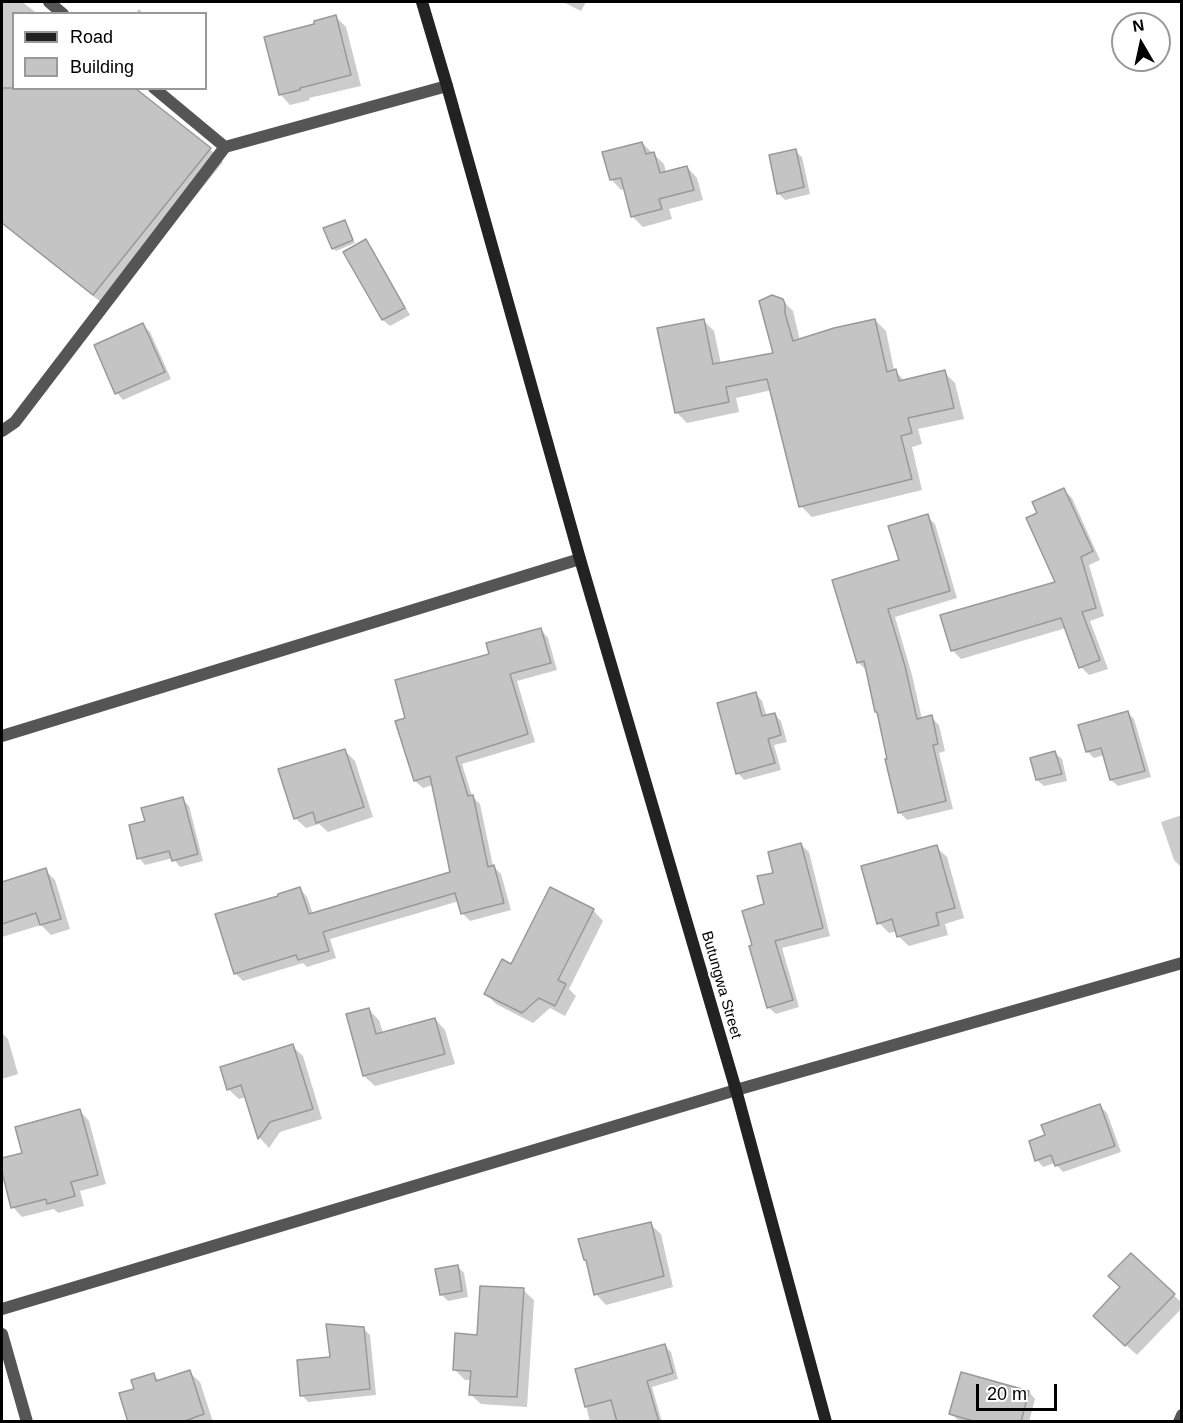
<!DOCTYPE html>
<html>
<head>
<meta charset="utf-8">
<style>
  body { margin:0 }
  #map { position:relative; width:1183px; height:1423px; overflow:hidden; background:#fff; font-family:Arial,sans-serif }
  canvas { display:block }
  .frame { position:absolute; inset:0; border:3px solid #000; pointer-events:none }
  .legend { position:absolute; left:12px; top:12px; width:195px; height:78px; box-sizing:border-box; background:#fff; border:2px solid #999; margin:0; padding:8px 10px; list-style:none; font-size:18px; color:#000 }
  .legend li { display:flex; align-items:center; gap:12px; height:30px }
  .legend b { width:30px; border:2px solid #999 }
  .north { position:absolute; left:1111px; top:12px; width:60px; height:60px; box-sizing:border-box; background:#fff; border:2px solid #999; border-radius:50%; rotate:351deg; font-size:16px; font-weight:700; line-height:24px; text-align:center; color:#000 }
  .north::after { content:''; display:block; margin:auto; width:21px; height:27px; background:#000; clip-path:polygon(50% 0,100% 100%,50% 72%,0 100%) }
  .scale { position:absolute; left:976px; top:1384px; width:81px; height:27px; box-sizing:border-box; border:3px solid #000; border-top:0; padding-left:8px; font-size:18px; line-height:21px; white-space:nowrap; color:#000; -webkit-text-stroke:4px #fff; paint-order:stroke }
</style>
</head>
<body>
<div id="map">
<canvas width="1183" height="1423"></canvas>
<div class="frame"></div>
<ul class="legend">
<li><b style="height:8px;background:#222"></b>Road</li>
<li><b style="height:16px;background:#c4c4c4"></b>Building</li>
</ul>
<div class="north">N</div>
<div class="scale">20 m</div>
</div>
<script>
const ctx = document.querySelector('canvas').getContext('2d');
ctx.lineJoin = 'round';
function fill(path, color) {
  ctx.fillStyle = color;
  ctx.fill(path, 'evenodd');
}
function trace(path, color, width, dash) {
  ctx.strokeStyle = color;
  ctx.lineWidth = width;
  ctx.lineCap = dash ? 'butt' : 'round';
  ctx.setLineDash(dash || []);
  ctx.stroke(path);
}
function label(font, color, halo, rows, align = 'center') {
  ctx.font = font + ' Arial,sans-serif';
  ctx.lineWidth = 4.5;
  ctx.setLineDash([]);
  ctx.textBaseline = 'middle';
  ctx.strokeStyle = halo;
  ctx.fillStyle = color;
  for (const [text, x, y, turn = 0] of rows) {
    ctx.save();
    ctx.translate(x, y);
    ctx.rotate((+turn || 0) * Math.PI / 180);
    ctx.textAlign = isNaN(turn) ? turn : align;
    if (halo) ctx.strokeText(text, 0, 0);
    ctx.fillText(text, 0, 0);
    ctx.restore();
  }
}
const shadow = new Path2D(`
  M 2,2 L 22,2 L 38,14 L 14,14 L 14,88 L 210,149 L 223,162 L 107,307 L 2,224 Z
  M 563,2 L 586,2 L 581,11 Z
  M 139,9 L 144,14 L 135,14 Z
  M 336,17 L 346,27 L 361,86 L 309,98 L 310,100 L 290,105 L 280,94 L 316,26 Z
  M 642,143 L 664,164 L 666,173 L 687,167 L 697,178 L 703,200 L 669,209 L 672,219 L 643,227 L 632,216 L 625,189 L 621,190 L 611,179 Z
  M 795,151 L 802,157 L 810,194 L 785,200 L 778,193 Z
  M 344,222 L 355,243 L 336,251 L 333,248 Z
  M 366,241 L 372,248 L 410,315 L 390,326 L 383,320 L 345,253 Z
  M 772,296 L 782,300 L 793,311 L 800,341 L 875,320 L 886,331 L 894,370 L 905,381 L 944,372 L 955,383 L 964,419 L 918,429 L 922,444 L 912,447 L 922,490 L 812,517 L 801,506 L 772,390 L 736,398 L 739,412 L 687,423 L 676,412 L 703,320 L 714,331 L 721,364 L 775,354 Z
  M 143,325 L 150,332 L 171,379 L 123,400 L 117,393 Z
  M 1063,489 L 1072,498 L 1100,560 L 1089,565 L 1104,616 L 1090,621 L 1108,669 L 1089,675 L 1081,667 L 1066,628 L 961,659 L 952,650 L 1057,582 L 1039,513 Z
  M 927,516 L 935,524 L 957,598 L 895,617 L 912,675 L 922,719 L 931,717 L 939,725 L 945,751 L 939,753 L 953,809 L 907,820 L 899,812 L 879,713 L 866,670 L 859,663 L 900,561 Z
  M 541,630 L 548,638 L 557,670 L 517,681 L 535,742 L 462,764 L 472,796 L 480,804 L 493,866 L 501,874 L 511,910 L 470,921 L 462,913 L 459,901 L 330,939 L 336,958 L 307,967 L 303,963 L 243,981 L 236,974 L 217,915 L 280,897 L 300,889 L 307,897 L 313,914 L 452,873 L 433,785 L 423,788 L 415,781 L 397,722 L 407,719 L 491,656 Z
  M 756,694 L 762,701 L 767,717 L 775,715 L 781,721 L 787,742 L 774,745 L 781,770 L 744,780 L 738,773 Z
  M 1128,713 L 1134,719 L 1151,777 L 1118,786 L 1111,780 L 1104,755 L 1094,758 L 1087,751 Z
  M 344,750 L 355,761 L 373,817 L 328,832 L 319,824 L 306,828 L 295,818 Z
  M 1055,753 L 1062,759 L 1067,781 L 1044,786 L 1037,780 Z
  M 182,799 L 189,806 L 203,861 L 180,867 L 173,858 L 145,865 L 139,858 L 147,822 Z
  M 1182,815 L 1182,867 L 1181,867 L 1174,860 L 1161,822 Z
  M 801,845 L 809,852 L 830,936 L 782,948 L 799,1007 L 776,1014 L 768,1007 L 754,946 L 766,906 Z
  M 936,847 L 947,857 L 964,918 L 945,924 L 948,935 L 909,946 L 898,936 L 897,931 L 889,933 L 879,923 Z
  M 45,870 L 55,880 L 70,929 L 51,935 L 41,925 L 2,937 L 2,883 Z
  M 593,910 L 603,921 L 569,989 L 576,996 L 565,1016 L 550,1008 L 533,1023 L 496,1004 L 486,994 L 512,966 Z
  M 369,1010 L 379,1020 L 383,1033 L 435,1019 L 445,1030 L 455,1064 L 375,1086 L 364,1076 L 348,1015 Z
  M 2,1033 L 8,1039 L 18,1074 L 2,1079 Z
  M 292,1046 L 303,1056 L 322,1119 L 280,1132 L 269,1148 L 260,1138 L 247,1097 L 239,1099 L 228,1089 Z
  M 1100,1106 L 1107,1113 L 1121,1152 L 1063,1172 L 1055,1163 L 1043,1167 L 1037,1160 L 1047,1136 Z
  M 80,1111 L 89,1121 L 106,1184 L 80,1191 L 84,1206 L 58,1213 L 54,1209 L 22,1217 L 13,1207 L 2,1159 L 23,1154 Z
  M 650,1224 L 661,1234 L 673,1287 L 606,1305 L 596,1294 L 588,1263 L 585,1260 Z
  M 1131,1255 L 1182,1303 L 1182,1308 L 1137,1355 L 1105,1326 L 1121,1287 Z
  M 457,1266 L 464,1273 L 468,1297 L 448,1301 L 441,1294 Z
  M 523,1290 L 534,1300 L 527,1407 L 481,1404 L 470,1394 L 471,1380 L 465,1380 L 454,1369 L 479,1337 Z
  M 364,1329 L 370,1335 L 376,1395 L 308,1402 L 302,1395 L 331,1358 Z
  M 665,1346 L 671,1352 L 678,1379 L 652,1387 L 662,1422 L 590,1422 L 577,1370 Z
  M 189,1372 L 200,1382 L 213,1422 L 129,1422 L 153,1375 L 160,1381 Z
  M 1029,1392 L 1035,1399 L 1029,1422 L 962,1422 L 958,1420 L 951,1414 Z`);
const building = new Path2D(`
  M 336,15 L 351,75 L 300,88 L 300,90 L 279,95 L 264,37 L 314,24 L 314,21 Z
  M 2,88 L 135,88 L 211,148 L 93,295 L 2,223 Z
  M 642,142 L 646,154 L 654,152 L 660,173 L 687,166 L 694,190 L 659,199 L 662,209 L 631,217 L 621,178 L 610,180 L 602,152 Z
  M 796,149 L 804,187 L 777,194 L 769,155 Z
  M 345,220 L 353,240 L 332,249 L 323,228 Z
  M 366,239 L 405,308 L 382,320 L 343,252 Z
  M 772,295 L 783,299 L 785,304 L 785,313 L 793,341 L 834,328 L 875,319 L 887,372 L 896,369 L 899,381 L 945,370 L 954,408 L 908,418 L 912,433 L 901,436 L 912,479 L 799,507 L 767,379 L 726,387 L 729,402 L 675,413 L 657,328 L 704,319 L 713,364 L 773,353 L 759,301 Z
  M 143,323 L 165,372 L 115,394 L 94,345 Z
  M 1064,488 L 1093,551 L 1081,557 L 1096,608 L 1082,612 L 1100,660 L 1079,668 L 1061,618 L 951,651 L 940,615 L 1055,582 L 1026,518 L 1037,513 L 1032,502 Z
  M 928,514 L 950,591 L 888,609 L 905,666 L 917,719 L 932,715 L 938,744 L 933,745 L 946,801 L 898,813 L 885,759 L 887,759 L 877,712 L 875,712 L 864,661 L 857,663 L 832,580 L 899,560 L 888,526 Z
  M 541,628 L 551,663 L 510,674 L 528,734 L 456,757 L 468,796 L 473,795 L 488,867 L 494,865 L 504,903 L 461,914 L 455,893 L 323,932 L 329,951 L 298,960 L 296,955 L 234,974 L 215,914 L 278,896 L 278,894 L 300,887 L 309,914 L 450,872 L 430,776 L 414,781 L 395,721 L 405,718 L 395,680 L 489,654 L 486,643 Z
  M 756,692 L 762,716 L 775,713 L 781,735 L 768,739 L 775,763 L 736,774 L 717,703 Z
  M 1128,711 L 1145,771 L 1110,780 L 1101,748 L 1086,752 L 1078,725 Z
  M 345,749 L 364,807 L 316,823 L 313,812 L 294,819 L 278,769 Z
  M 1055,751 L 1062,774 L 1036,780 L 1030,758 Z
  M 183,797 L 198,854 L 172,861 L 169,851 L 137,859 L 129,825 L 145,821 L 141,808 Z
  M 801,843 L 823,928 L 775,941 L 793,1000 L 767,1008 L 749,946 L 752,945 L 742,911 L 764,904 L 757,876 L 773,873 L 768,852 Z
  M 937,845 L 955,908 L 936,913 L 939,925 L 897,937 L 892,919 L 877,924 L 861,866 Z
  M 46,868 L 61,919 L 40,925 L 36,913 L 2,924 L 2,882 Z
  M 550,887 L 594,909 L 558,980 L 566,984 L 555,1006 L 539,998 L 522,1013 L 484,994 L 502,959 L 511,964 Z
  M 369,1008 L 376,1034 L 435,1018 L 445,1054 L 363,1076 L 346,1014 Z
  M 293,1044 L 313,1109 L 270,1122 L 258,1139 L 241,1085 L 227,1090 L 220,1067 Z
  M 1100,1104 L 1115,1146 L 1055,1166 L 1051,1155 L 1035,1161 L 1029,1141 L 1045,1135 L 1041,1125 Z
  M 80,1109 L 98,1175 L 71,1182 L 75,1196 L 47,1204 L 46,1199 L 11,1208 L 2,1172 L 2,1158 L 22,1153 L 15,1127 Z
  M 651,1222 L 664,1276 L 594,1295 L 586,1260 L 584,1260 L 578,1239 Z
  M 1131,1253 L 1175,1294 L 1125,1346 L 1093,1316 L 1120,1287 L 1108,1276 Z
  M 458,1265 L 462,1291 L 440,1295 L 435,1269 Z
  M 480,1286 L 524,1288 L 517,1397 L 469,1395 L 471,1371 L 453,1370 L 455,1333 L 477,1335 Z
  M 326,1324 L 364,1327 L 370,1389 L 300,1396 L 297,1360 L 330,1357 Z
  M 665,1344 L 673,1373 L 647,1381 L 659,1422 L 617,1422 L 611,1400 L 585,1407 L 575,1369 Z
  M 190,1370 L 204,1414 L 182,1422 L 128,1422 L 119,1393 L 134,1389 L 131,1380 L 154,1373 L 156,1381 Z
  M 961,1372 L 1029,1391 L 1021,1422 L 977,1422 L 949,1414 Z`);
const service = new Path2D(`
  M 49,2 L 63,14
  M 154,88 L 225,147 L 447,86
  M 2,431 L 15,422 L 225,147
  M 1179,1422 L 1182,1415`);
const minor = new Path2D(`
  M 2,736 L 580,559
  M 2,1309 L 736,1090 L 1182,963
  M 2,1334 L 27,1422`);
const secondary = new Path2D(`
  M 422,2 L 447,86 L 580,559 L 736,1090 L 826,1422`);
const streetNames = [
  ["Butungwa Street",721,985,74]
];
fill(shadow, '#0003');
fill(building, '#c4c4c4');
trace(building, '#999', 1.5);
trace(service, '#555', 12);
trace(minor, '#555', 12);
trace(secondary, '#222', 12);
label('15px', '#000', '#fff', streetNames);
</script>
</body>
</html>
